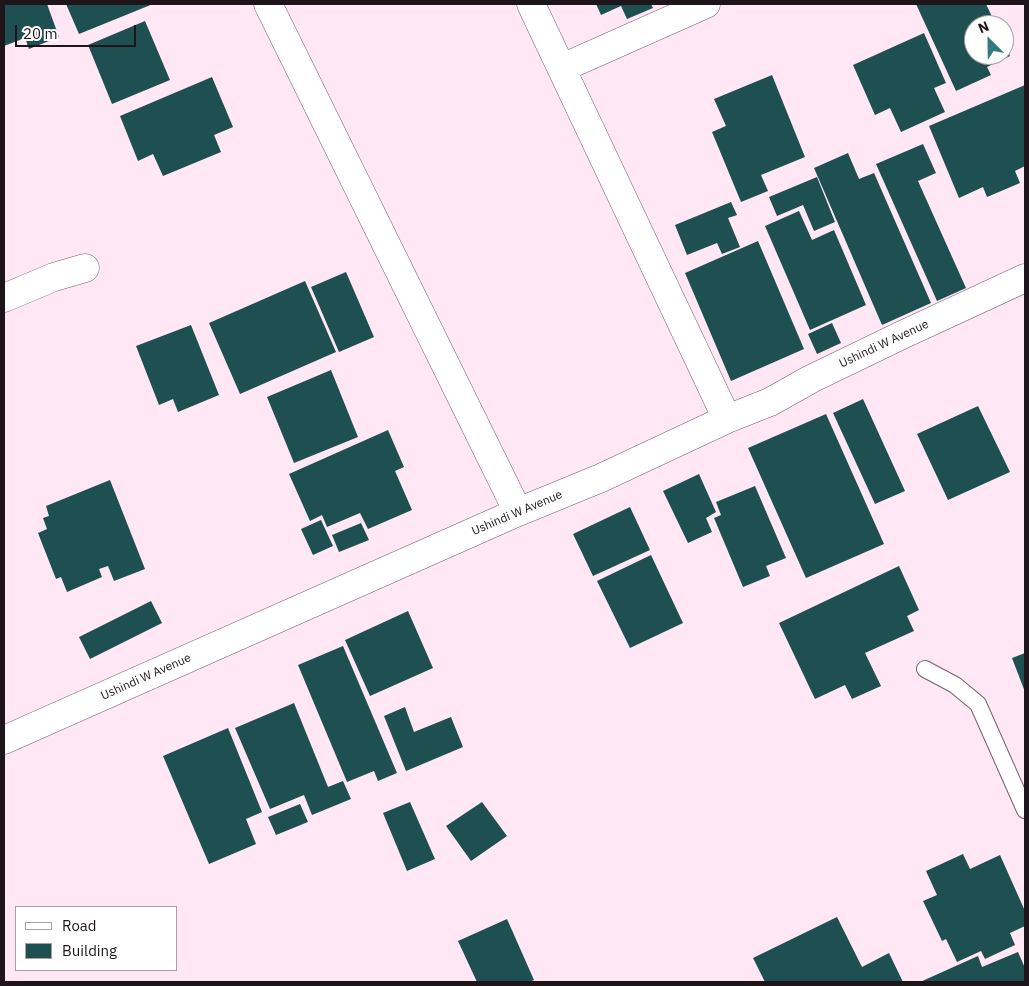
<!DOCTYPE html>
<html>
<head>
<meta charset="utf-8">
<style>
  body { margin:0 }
  #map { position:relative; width:1029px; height:986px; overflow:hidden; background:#ffe7f6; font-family:"IBM Plex Sans",sans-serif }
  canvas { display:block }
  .frame { position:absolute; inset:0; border:5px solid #1d151a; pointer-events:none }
  .legend { position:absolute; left:15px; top:906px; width:162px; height:65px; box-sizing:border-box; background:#fff; border:1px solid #a5a1a3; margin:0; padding:6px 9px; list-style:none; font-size:15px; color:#1d151a }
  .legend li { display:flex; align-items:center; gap:10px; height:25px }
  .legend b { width:25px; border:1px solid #a5a1a3 }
  .north { position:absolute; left:964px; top:15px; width:50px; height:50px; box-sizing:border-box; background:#fff; border:1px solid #a5a1a3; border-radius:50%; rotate:337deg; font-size:14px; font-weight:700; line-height:20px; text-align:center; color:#1d151a }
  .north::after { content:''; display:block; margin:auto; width:18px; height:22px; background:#327b7d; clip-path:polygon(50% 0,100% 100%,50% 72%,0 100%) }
  .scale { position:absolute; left:15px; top:25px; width:121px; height:22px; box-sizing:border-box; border:2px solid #1d151a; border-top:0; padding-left:6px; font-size:15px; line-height:18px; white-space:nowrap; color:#1d151a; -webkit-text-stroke:4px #fff; paint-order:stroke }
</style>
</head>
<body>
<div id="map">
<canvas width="1029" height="986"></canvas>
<div class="frame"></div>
<ul class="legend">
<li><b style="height:6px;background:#fff"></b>Road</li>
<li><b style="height:14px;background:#1e4f51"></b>Building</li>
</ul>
<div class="north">N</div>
<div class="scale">20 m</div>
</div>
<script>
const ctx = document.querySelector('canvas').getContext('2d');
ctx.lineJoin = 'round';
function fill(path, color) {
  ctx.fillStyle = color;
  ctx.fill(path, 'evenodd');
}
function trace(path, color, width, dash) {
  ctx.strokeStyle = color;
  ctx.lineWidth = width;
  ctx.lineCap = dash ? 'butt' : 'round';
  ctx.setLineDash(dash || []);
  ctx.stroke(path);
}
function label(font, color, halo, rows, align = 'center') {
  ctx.font = font + ' "IBM Plex Sans",sans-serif';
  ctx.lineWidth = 5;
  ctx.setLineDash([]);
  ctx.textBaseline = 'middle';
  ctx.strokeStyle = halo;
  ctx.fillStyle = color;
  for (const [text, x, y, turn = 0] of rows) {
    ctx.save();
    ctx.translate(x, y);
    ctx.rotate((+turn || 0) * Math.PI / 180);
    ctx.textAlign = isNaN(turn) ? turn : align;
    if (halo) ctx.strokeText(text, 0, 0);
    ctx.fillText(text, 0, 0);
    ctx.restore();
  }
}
const building = new Path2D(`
  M 4,4 L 47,4 L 59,37 L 29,49 L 25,38 L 4,46 Z
  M 66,4 L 153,4 L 79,34 Z
  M 596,4 L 651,4 L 653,8 L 627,19 L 621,6 L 601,15 Z
  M 916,4 L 986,4 L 996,25 L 974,25 L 974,55 L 1004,55 L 1004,43 L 1010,56 L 987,67 L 991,75 L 956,91 Z
  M 145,21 L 170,80 L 112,104 L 88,45 Z
  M 924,33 L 946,83 L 934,88 L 945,112 L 901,132 L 890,108 L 875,115 L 853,65 Z
  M 772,75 L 805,157 L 761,175 L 768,191 L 741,202 L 712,132 L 726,126 L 714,99 Z
  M 212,77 L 233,127 L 214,135 L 221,152 L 163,176 L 153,154 L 138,161 L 120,116 Z
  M 1025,85 L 1025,166 L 1015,171 L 1020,183 L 987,197 L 983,187 L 959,198 L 929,126 Z
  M 923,144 L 936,173 L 918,181 L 966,288 L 937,301 L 876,164 Z
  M 848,153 L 859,179 L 874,173 L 931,303 L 882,325 L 814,168 Z
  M 817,177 L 835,222 L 814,231 L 803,205 L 777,216 L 769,197 Z
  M 731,202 L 737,215 L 728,218 L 740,247 L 722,254 L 717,243 L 687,255 L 675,225 Z
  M 799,211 L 812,240 L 834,230 L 866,305 L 810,330 L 765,226 Z
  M 758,241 L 804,349 L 731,381 L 685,273 Z
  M 346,272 L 374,337 L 339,352 L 311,287 Z
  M 305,281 L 336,352 L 240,394 L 209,323 Z
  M 832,323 L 841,343 L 817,354 L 808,334 Z
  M 191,325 L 219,395 L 178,412 L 173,399 L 159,405 L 136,346 Z
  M 331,370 L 358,437 L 294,463 L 267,397 Z
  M 863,399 L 905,491 L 875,504 L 833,413 Z
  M 978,406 L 1010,472 L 948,500 L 917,434 Z
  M 826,414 L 884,544 L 806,578 L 748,448 Z
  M 388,430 L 404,467 L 395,471 L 412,510 L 368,529 L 360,513 L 327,527 L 322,515 L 310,521 L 289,474 Z
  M 699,474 L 716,512 L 706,518 L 712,532 L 688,543 L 663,491 Z
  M 110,480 L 145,569 L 114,581 L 108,566 L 99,569 L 102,577 L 67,592 L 61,577 L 56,579 L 38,533 L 47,529 L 43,518 L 49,516 L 46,506 Z
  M 755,486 L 786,558 L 766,566 L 770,576 L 743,587 L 714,518 L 721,515 L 716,502 Z
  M 630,507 L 650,550 L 593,576 L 573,534 Z
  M 321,520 L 333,546 L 313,555 L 301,529 Z
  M 361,523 L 369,540 L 339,552 L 332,535 Z
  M 651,555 L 683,623 L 630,648 L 597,581 Z
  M 899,566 L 919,610 L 907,616 L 914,631 L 865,653 L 881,686 L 852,699 L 845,685 L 815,699 L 779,623 Z
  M 151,601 L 162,623 L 90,659 L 79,637 Z
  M 408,611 L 433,668 L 370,696 L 345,640 Z
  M 343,646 L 397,773 L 378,781 L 374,771 L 347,782 L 298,665 Z
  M 1025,653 L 1025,692 L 1012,658 Z
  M 294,703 L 328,787 L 343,781 L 351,799 L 312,815 L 304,795 L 270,809 L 235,728 Z
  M 405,707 L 414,732 L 451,717 L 463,747 L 406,771 L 384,716 Z
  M 228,728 L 262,812 L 246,819 L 256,844 L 209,864 L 163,756 Z
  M 410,802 L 435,859 L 407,871 L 383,813 Z
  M 482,802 L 507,836 L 471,861 L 446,826 Z
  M 300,804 L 308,822 L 276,835 L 268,817 Z
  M 963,854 L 970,869 L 1000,855 L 1025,911 L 1025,926 L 1010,933 L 1015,945 L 985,959 L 981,951 L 957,962 L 946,939 L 942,941 L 923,901 L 937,895 L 926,871 Z
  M 837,917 L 862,967 L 889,953 L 903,982 L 765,982 L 753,958 Z
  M 507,919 L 534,980 L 529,982 L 477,982 L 458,941 Z
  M 1018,952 L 1025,968 L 1025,982 L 920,982 L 978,956 L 982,967 Z`);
const lane = new Path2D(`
  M 925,669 L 955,685 L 978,704 L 1025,810`);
const street = new Path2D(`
  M 268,4 L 518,512
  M 531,4 L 727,419
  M 562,68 L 706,4
  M 4,298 L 54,277 L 85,268
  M 4,740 L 518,512 L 601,478 L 727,419 L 770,402 L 811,379 L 902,335 L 1025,278`);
const streetNames = [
  ["Ushindi W Avenue",884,344,-25],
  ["Ushindi W Avenue",517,513,-23],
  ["Ushindi W Avenue",146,677,-24]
];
fill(building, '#1e4f51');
trace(lane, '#74606d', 18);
trace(street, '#74606d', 29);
trace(lane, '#fff', 16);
trace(street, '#fff', 28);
label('12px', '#1d151a', '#fff', streetNames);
</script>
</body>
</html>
